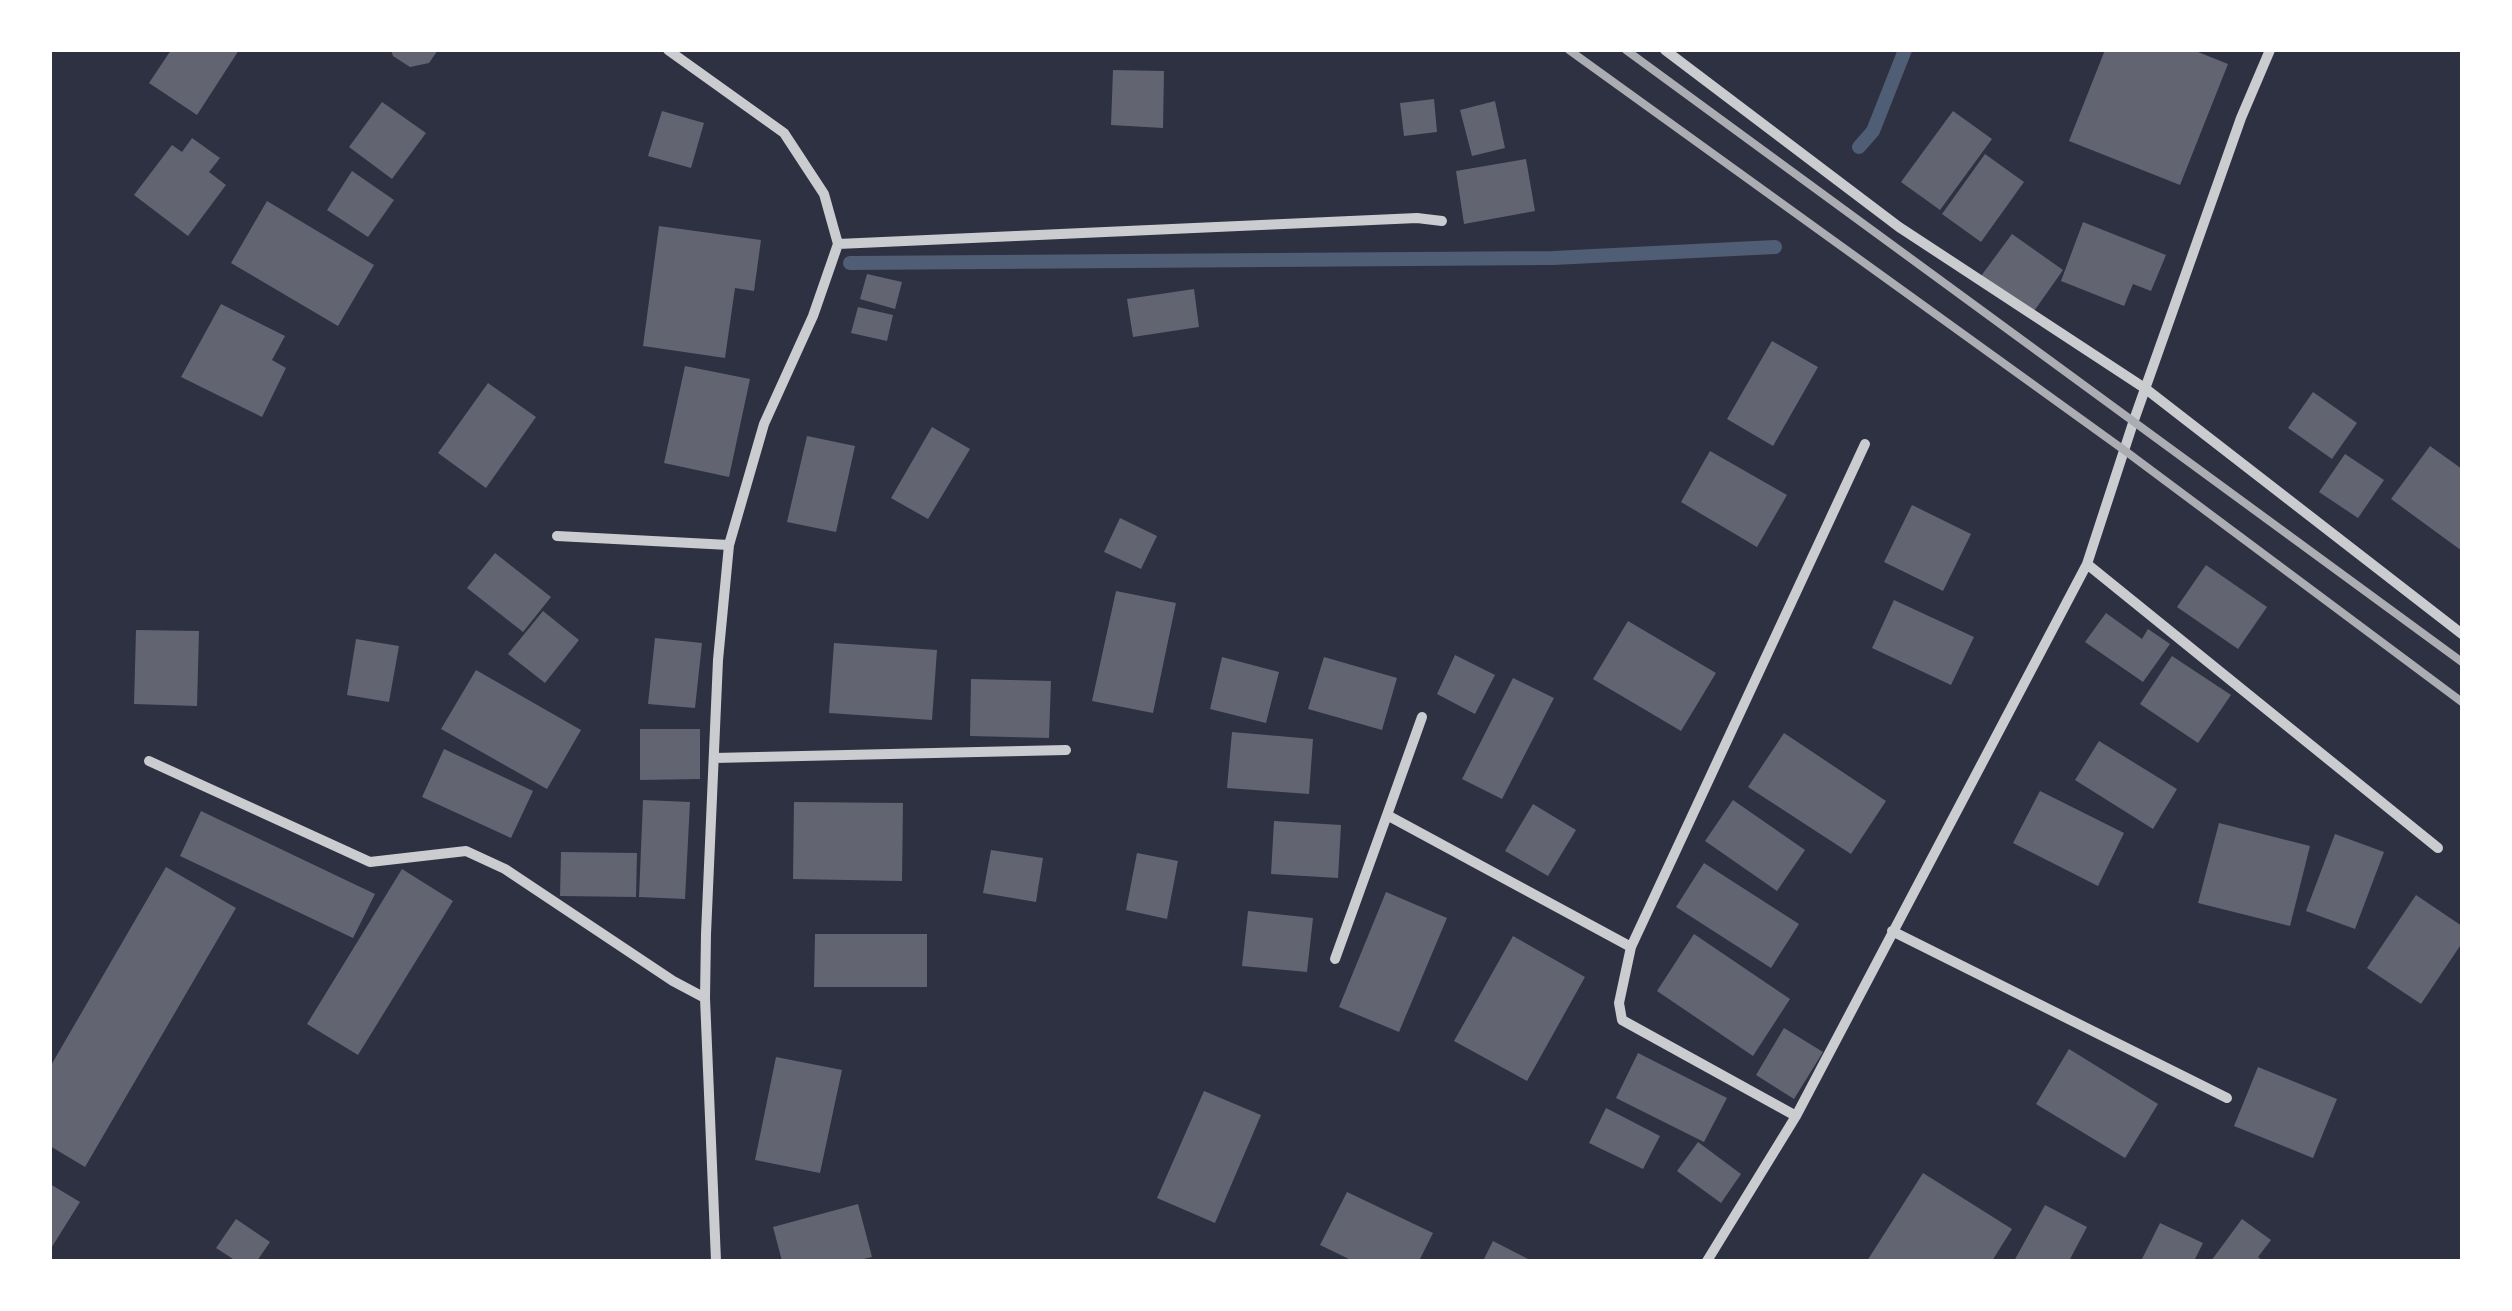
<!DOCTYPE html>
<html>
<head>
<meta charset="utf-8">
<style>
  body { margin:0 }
  #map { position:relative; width:2512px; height:1311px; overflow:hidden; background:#2d3142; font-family:"DejaVu Sans",sans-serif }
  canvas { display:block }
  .frame { position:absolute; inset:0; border:52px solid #fff; pointer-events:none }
</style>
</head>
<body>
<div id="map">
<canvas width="2512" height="1311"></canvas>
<div class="frame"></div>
</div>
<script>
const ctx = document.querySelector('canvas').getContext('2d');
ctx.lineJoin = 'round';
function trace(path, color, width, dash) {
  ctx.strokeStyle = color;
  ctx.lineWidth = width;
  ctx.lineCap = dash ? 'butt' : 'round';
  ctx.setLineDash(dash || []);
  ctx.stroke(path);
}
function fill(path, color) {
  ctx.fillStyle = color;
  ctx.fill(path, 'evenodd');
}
const stream = new Path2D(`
  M 1859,147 L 1873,131 L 1905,50
  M 850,263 L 1553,258 L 1775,247`);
const building = new Path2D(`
  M 171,50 L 239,50 L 197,115 L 149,83 Z
  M 391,50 L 438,50 L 429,63 L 410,67 L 393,56 Z
  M 2105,50 L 2193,50 L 2228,64 L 2180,185 L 2069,141 Z
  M 1113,70 L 1164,71 L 1163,128 L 1111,125 Z
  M 1434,99 L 1437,132 L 1404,136 L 1400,103 Z
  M 1495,101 L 1505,148 L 1472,156 L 1460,110 Z
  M 382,102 L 426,133 L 392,179 L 349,147 Z
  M 662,111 L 704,123 L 691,168 L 648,156 Z
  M 1953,111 L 1992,139 L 1940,210 L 1901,182 Z
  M 192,138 L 220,158 L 209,172 L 226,185 L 188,236 L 134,195 L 172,145 L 182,152 Z
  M 1985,154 L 2024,182 L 1981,242 L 1942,214 Z
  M 1526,159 L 1535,211 L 1464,224 L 1456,171 Z
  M 352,171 L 394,200 L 368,237 L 327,210 Z
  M 267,201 L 374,265 L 338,326 L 231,263 Z
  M 2083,222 L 2166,255 L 2151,291 L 2133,284 L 2124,306 L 2061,281 Z
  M 659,226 L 761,240 L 754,291 L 735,288 L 725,358 L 643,346 Z
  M 2012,234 L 2063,270 L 2032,314 L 1981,276 Z
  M 867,274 L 902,282 L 895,309 L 860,299 Z
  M 1194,289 L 1199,327 L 1133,337 L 1127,299 Z
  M 221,304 L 285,336 L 272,360 L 286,368 L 262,417 L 181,377 Z
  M 858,307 L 893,315 L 887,341 L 851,333 Z
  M 1772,341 L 1818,367 L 1773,446 L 1727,419 Z
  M 685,366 L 750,379 L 729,477 L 664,463 Z
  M 488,383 L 536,417 L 486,488 L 438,453 Z
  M 2313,392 L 2357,423 L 2332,459 L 2288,428 Z
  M 932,427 L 970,449 L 928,519 L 891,498 Z
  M 807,436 L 855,446 L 836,532 L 787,522 Z
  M 2430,446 L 2462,469 L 2462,551 L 2391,499 Z
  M 1710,451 L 1787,495 L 1757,547 L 1681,502 Z
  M 2345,454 L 2384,480 L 2358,518 L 2319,492 Z
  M 1912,505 L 1971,534 L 1943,591 L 1884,562 Z
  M 1120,518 L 1157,536 L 1141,569 L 1104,552 Z
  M 495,553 L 551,597 L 523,632 L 467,588 Z
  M 2206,565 L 2267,607 L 2238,649 L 2177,607 Z
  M 1116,591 L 1176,603 L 1153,713 L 1092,701 Z
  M 1894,600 L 1974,637 L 1951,685 L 1872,648 Z
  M 543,611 L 579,640 L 545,683 L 508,654 Z
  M 2106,613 L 2142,639 L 2148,629 L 2170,644 L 2143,682 L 2085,642 Z
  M 1628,621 L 1716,673 L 1681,731 L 1593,679 Z
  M 136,630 L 199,631 L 197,706 L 134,704 Z
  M 655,638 L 702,643 L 695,708 L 648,704 Z
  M 356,639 L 399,646 L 389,702 L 347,695 Z
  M 834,643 L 937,650 L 932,720 L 829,713 Z
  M 1455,655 L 1495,675 L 1475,714 L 1437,694 Z
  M 2172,656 L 2231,695 L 2198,743 L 2140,704 Z
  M 1222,657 L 1279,672 L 1266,723 L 1210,709 Z
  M 1324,657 L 1397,678 L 1382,730 L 1308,709 Z
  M 476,670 L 581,730 L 547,789 L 441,729 Z
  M 1513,678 L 1554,698 L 1502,799 L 1462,779 Z
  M 971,679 L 1051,681 L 1049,738 L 970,736 Z
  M 640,729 L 700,729 L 700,779 L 640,780 Z
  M 1232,732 L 1313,739 L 1309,794 L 1227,788 Z
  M 1784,733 L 1886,801 L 1851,854 L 1748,787 Z
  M 2099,741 L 2177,789 L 2153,829 L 2075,780 Z
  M 444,749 L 533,791 L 511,838 L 422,797 Z
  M 2040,791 L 2124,833 L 2098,886 L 2013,843 Z
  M 643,800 L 690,802 L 685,899 L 639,897 Z
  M 1733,800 L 1805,850 L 1777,891 L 1705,841 Z
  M 794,802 L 903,803 L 902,881 L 793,879 Z
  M 1533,804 L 1576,830 L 1548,876 L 1505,851 Z
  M 201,811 L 375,894 L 353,938 L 180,856 Z
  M 1274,821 L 1341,825 L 1338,878 L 1271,874 Z
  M 2219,823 L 2310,846 L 2290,926 L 2198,903 Z
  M 2335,834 L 2384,852 L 2355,929 L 2306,911 Z
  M 991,850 L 1043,858 L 1036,902 L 983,893 Z
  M 561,852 L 637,853 L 636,897 L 560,896 Z
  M 1137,853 L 1178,861 L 1167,919 L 1126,910 Z
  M 1704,863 L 1799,924 L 1771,968 L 1676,907 Z
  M 166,867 L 236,908 L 85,1167 L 50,1146 L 50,1067 Z
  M 402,869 L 453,901 L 358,1055 L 307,1024 Z
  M 1386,892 L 1447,918 L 1399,1032 L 1339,1007 Z
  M 2416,895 L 2462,926 L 2462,943 L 2421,1004 L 2367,968 Z
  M 1248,911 L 1313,918 L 1307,972 L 1242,966 Z
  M 815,934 L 927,934 L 927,987 L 814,987 Z
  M 1694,934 L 1790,999 L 1753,1056 L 1657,991 Z
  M 1513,936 L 1585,977 L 1527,1081 L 1454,1041 Z
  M 1784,1028 L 1823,1052 L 1794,1099 L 1756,1075 Z
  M 2069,1049 L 2158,1104 L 2125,1158 L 2036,1104 Z
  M 1638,1053 L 1727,1098 L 1704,1142 L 1616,1098 Z
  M 776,1057 L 842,1070 L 820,1173 L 755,1160 Z
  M 2258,1067 L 2337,1099 L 2313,1158 L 2234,1126 Z
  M 1204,1091 L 1261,1115 L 1215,1223 L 1157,1198 Z
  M 1606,1108 L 1660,1136 L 1643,1169 L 1589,1143 Z
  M 1698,1142 L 1741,1174 L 1721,1203 L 1677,1171 Z
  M 1923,1173 L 2012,1229 L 1992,1261 L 1867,1261 Z
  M 50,1184 L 80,1202 L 50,1250 Z
  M 1347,1192 L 1433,1233 L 1419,1261 L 1353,1261 L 1320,1245 Z
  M 858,1204 L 872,1257 L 855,1261 L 782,1261 L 773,1227 Z
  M 2045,1205 L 2087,1227 L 2069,1261 L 2014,1261 Z
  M 236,1219 L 270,1242 L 257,1261 L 236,1261 L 216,1248 Z
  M 2242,1219 L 2271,1240 L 2258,1257 L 2263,1261 L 2211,1261 Z
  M 2160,1223 L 2203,1243 L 2194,1261 L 2141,1261 Z
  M 1493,1241 L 1532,1261 L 1483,1261 Z`);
const minor = new Path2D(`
  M 668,50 L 784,133 L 824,194 L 838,244 L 813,316 L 764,424 L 729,545 L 718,660 L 706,934 L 705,998 L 716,1261
  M 1665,50 L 1899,227 L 2146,389 L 2462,634
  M 838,244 L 1417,218 L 1442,221
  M 557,536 L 729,545
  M 2087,564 L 2438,848
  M 714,758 L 1066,750
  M 149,761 L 370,862 L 466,851 L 505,869 L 673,981 L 705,998
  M 1387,815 L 1422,717
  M 1892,931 L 2227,1098
  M 1631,947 L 1865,444
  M 1335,959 L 1387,815 L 1631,947 L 1619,1003 L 1622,1020 L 1796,1116
  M 1707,1261 L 1796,1116 L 2087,564 L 2134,420 L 2241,118 L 2270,50`);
const rail = new Path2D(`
  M 1569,50 L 2124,450 L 2462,702
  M 1626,50 L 2462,662`);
trace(stream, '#4f5d75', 14);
fill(building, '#626471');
trace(minor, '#caccd0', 10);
trace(rail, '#abadb3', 8);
</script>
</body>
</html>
